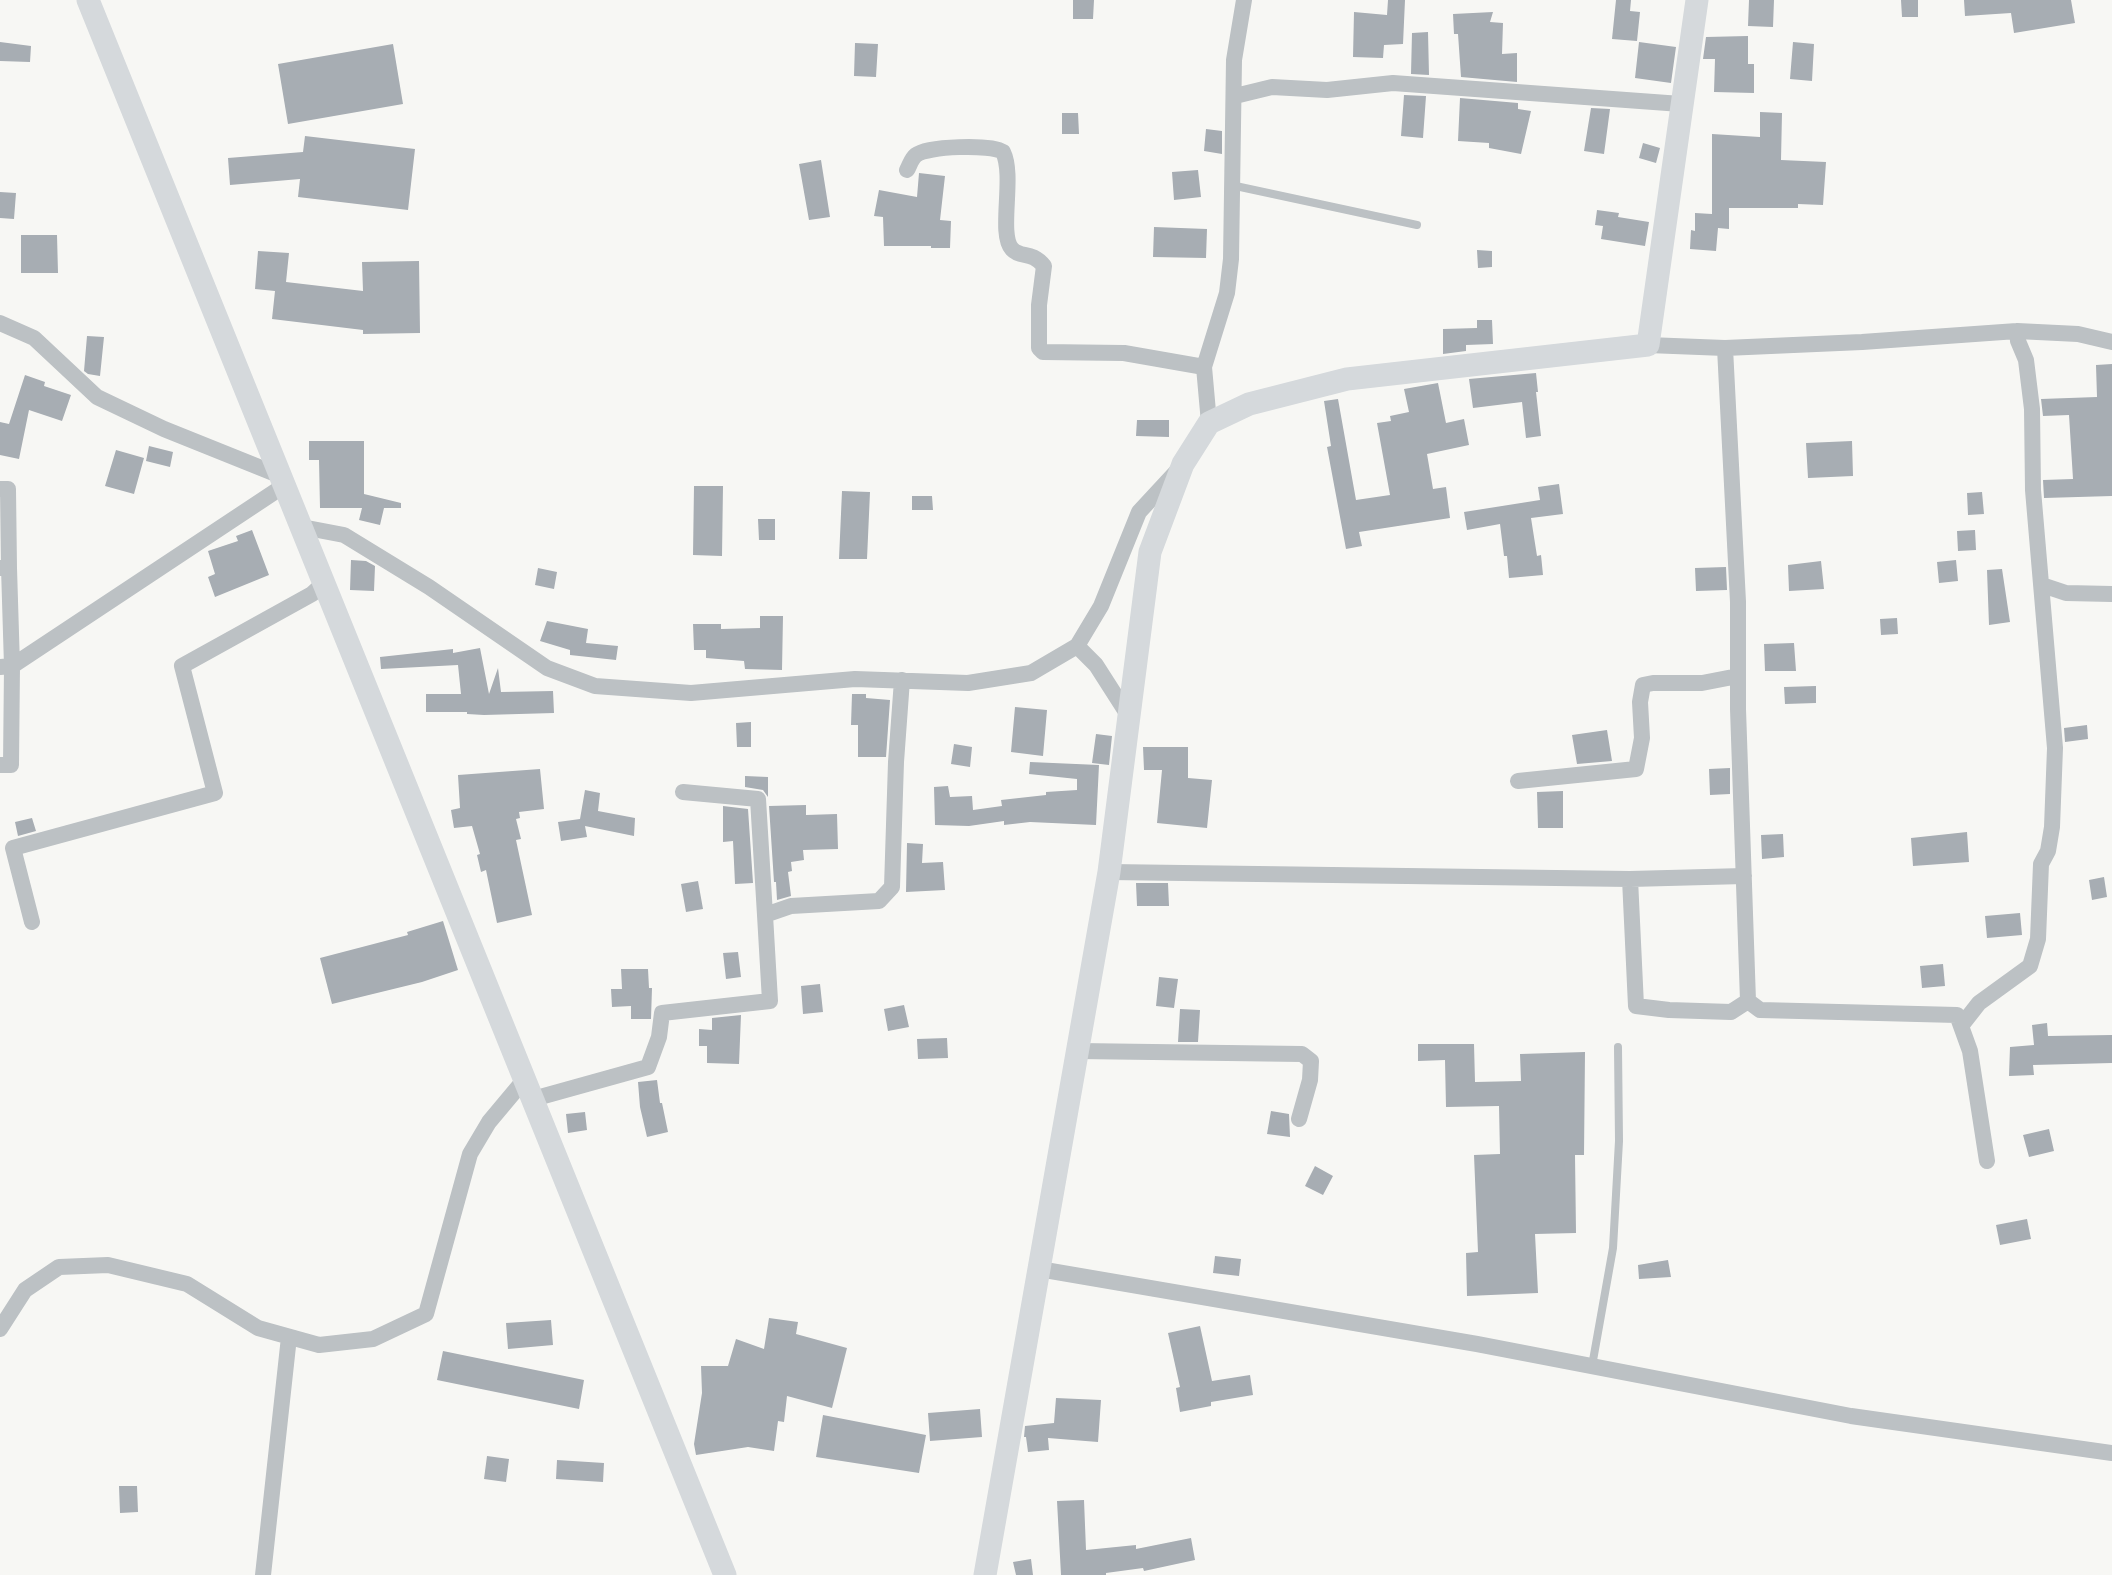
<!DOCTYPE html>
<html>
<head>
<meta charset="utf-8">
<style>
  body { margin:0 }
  canvas { display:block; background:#f7f7f4 }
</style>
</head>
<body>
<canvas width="2112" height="1575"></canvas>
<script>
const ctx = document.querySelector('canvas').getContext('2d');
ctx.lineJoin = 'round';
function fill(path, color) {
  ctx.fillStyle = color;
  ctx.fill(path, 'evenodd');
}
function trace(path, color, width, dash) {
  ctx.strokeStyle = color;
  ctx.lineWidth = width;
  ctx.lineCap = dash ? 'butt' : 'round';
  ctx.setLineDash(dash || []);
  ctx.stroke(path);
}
const building = new Path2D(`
  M 1073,0 L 1094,0 L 1093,19 L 1073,19 Z
  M 1388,0 L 1405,0 L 1403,44 L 1384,45 L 1383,58 L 1353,57 L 1354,12 L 1387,15 Z
  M 1616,0 L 1631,0 L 1630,11 L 1640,12 L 1637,41 L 1612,39 Z
  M 1749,0 L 1774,0 L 1773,27 L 1748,26 Z
  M 1901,0 L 1918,0 L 1918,17 L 1902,17 Z
  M 1964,0 L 2071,0 L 2075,23 L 2014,33 L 2011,13 L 1965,16 Z
  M 1493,12 L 1490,22 L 1503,23 L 1502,54 L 1517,53 L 1517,82 L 1461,77 L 1458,34 L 1454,34 L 1453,14 Z
  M 1428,32 L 1429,75 L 1411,74 L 1412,33 Z
  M 1748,36 L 1748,64 L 1754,64 L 1754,93 L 1714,92 L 1715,59 L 1703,59 L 1706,37 Z
  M 0,42 L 31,46 L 30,62 L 0,61 Z
  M 1639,42 L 1676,47 L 1671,83 L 1635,78 Z
  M 1793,42 L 1814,44 L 1812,81 L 1790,79 Z
  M 855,43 L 878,44 L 876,77 L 854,76 Z
  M 393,44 L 403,104 L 288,124 L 278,64 Z
  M 1404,95 L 1426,96 L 1423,138 L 1401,136 Z
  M 1460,98 L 1518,103 L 1518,109 L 1531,111 L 1521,154 L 1489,148 L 1489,143 L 1458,141 Z
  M 1591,108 L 1610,109 L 1604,154 L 1584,151 Z
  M 1760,112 L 1782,113 L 1781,160 L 1826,162 L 1823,205 L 1798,204 L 1798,208 L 1729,208 L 1729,229 L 1718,228 L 1716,251 L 1690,249 L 1691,230 L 1695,231 L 1695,213 L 1712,214 L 1712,134 L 1760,137 Z
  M 1062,113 L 1078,113 L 1079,134 L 1062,134 Z
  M 1206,129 L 1222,131 L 1222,154 L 1204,151 Z
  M 305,136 L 415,149 L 408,210 L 298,197 L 300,179 L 230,185 L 228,158 L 303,152 Z
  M 1643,143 L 1660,148 L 1656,163 L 1639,158 Z
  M 821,160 L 830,217 L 809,220 L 799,164 Z
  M 1198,170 L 1201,197 L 1174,200 L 1172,172 Z
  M 919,173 L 945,176 L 940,220 L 951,221 L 950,248 L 931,248 L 931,246 L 884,246 L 883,217 L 874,216 L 879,190 L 917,197 Z
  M 0,192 L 16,193 L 14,219 L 0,218 Z
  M 1597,210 L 1619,213 L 1618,217 L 1649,222 L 1645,246 L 1601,239 L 1603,226 L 1595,225 Z
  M 1154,227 L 1207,229 L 1206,258 L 1153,257 Z
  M 21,235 L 57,235 L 58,273 L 21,273 Z
  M 1477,250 L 1492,251 L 1492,267 L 1478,268 Z
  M 258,251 L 289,253 L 286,282 L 363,291 L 362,262 L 419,261 L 420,333 L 363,334 L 363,330 L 272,319 L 275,291 L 255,289 Z
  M 1477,320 L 1492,320 L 1493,344 L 1466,345 L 1466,351 L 1443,354 L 1443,329 L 1477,328 Z
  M 87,336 L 104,337 L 100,376 L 88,374 L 84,371 Z
  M 2112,364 L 2112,496 L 2044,498 L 2043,480 L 2073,479 L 2069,415 L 2043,416 L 2041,399 L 2097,397 L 2096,365 Z
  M 1536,373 L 1538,392 L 1536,392 L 1541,436 L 1526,438 L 1522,402 L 1473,408 L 1469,379 Z
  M 25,375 L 45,382 L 44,386 L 71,395 L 62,421 L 29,410 L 19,459 L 0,455 L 0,422 L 9,424 Z
  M 1438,383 L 1446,423 L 1464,419 L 1469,445 L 1427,454 L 1433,489 L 1446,487 L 1450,518 L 1359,532 L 1362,546 L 1346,549 L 1327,447 L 1331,446 L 1324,401 L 1338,399 L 1356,500 L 1390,495 L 1377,423 L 1391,421 L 1390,416 L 1409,412 L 1404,389 Z
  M 1137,420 L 1169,420 L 1169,437 L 1136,436 Z
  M 309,441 L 364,441 L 364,494 L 401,503 L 401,508 L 384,508 L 380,525 L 359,520 L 362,508 L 320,508 L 319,460 L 309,460 Z
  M 1852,441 L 1853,476 L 1808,478 L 1806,443 Z
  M 149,446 L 173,452 L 170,467 L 146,461 Z
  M 116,450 L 144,458 L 134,494 L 105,486 Z
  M 1559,484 L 1563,514 L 1531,518 L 1537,556 L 1541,555 L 1543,575 L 1509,578 L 1507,556 L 1504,556 L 1500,524 L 1467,530 L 1464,512 L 1540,500 L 1538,487 Z
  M 694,486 L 723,486 L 722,556 L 693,555 Z
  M 842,491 L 870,492 L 867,559 L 839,559 Z
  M 1982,492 L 1984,514 L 1968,515 L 1967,493 Z
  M 912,496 L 932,496 L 933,510 L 912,510 Z
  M 758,519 L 775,519 L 775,540 L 759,540 Z
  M 252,530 L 269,575 L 215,597 L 208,577 L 215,574 L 208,551 L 238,541 L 236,536 Z
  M 1975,530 L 1976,550 L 1958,551 L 1957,531 Z
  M 351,560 L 366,561 L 375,566 L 374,591 L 350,590 Z
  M 1956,560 L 1958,581 L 1939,583 L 1937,562 Z
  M 1821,561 L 1824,589 L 1789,591 L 1788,565 Z
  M 1726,567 L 1727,590 L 1696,591 L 1695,568 Z
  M 538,568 L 557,572 L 554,589 L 535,585 Z
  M 2002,569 L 2010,622 L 1989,625 L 1987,570 Z
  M 760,616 L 783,616 L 782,670 L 745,669 L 744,661 L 706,658 L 706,650 L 694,650 L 693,624 L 721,624 L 721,629 L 760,628 Z
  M 1897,618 L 1898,634 L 1881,635 L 1880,619 Z
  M 547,621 L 588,629 L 586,643 L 618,646 L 616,660 L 570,655 L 570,650 L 540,641 Z
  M 1794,643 L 1796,671 L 1765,671 L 1764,644 Z
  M 480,648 L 489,694 L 498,668 L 501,692 L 553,691 L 554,713 L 484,715 L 467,714 L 467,712 L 426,712 L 426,694 L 461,694 L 458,665 L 381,669 L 380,657 L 453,649 L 453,653 Z
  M 1816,686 L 1816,703 L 1785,704 L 1784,687 Z
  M 852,694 L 866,694 L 866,698 L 890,700 L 886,757 L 858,757 L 858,725 L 851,725 Z
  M 1015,707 L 1047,710 L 1043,756 L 1011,752 Z
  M 751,722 L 751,747 L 737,747 L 736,723 Z
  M 2087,725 L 2088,739 L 2065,742 L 2064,728 Z
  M 1607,730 L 1612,761 L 1577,764 L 1572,735 Z
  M 1096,734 L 1112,736 L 1109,765 L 1092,763 Z
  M 954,744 L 972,747 L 970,767 L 951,764 Z
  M 1143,747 L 1188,747 L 1188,778 L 1212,780 L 1207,828 L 1157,823 L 1162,770 L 1144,770 Z
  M 1030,762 L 1099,765 L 1096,825 L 1030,822 L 1004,825 L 1004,821 L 969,826 L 935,825 L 934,787 L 948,786 L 950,797 L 972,796 L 973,810 L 1002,806 L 1001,800 L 1046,795 L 1046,792 L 1077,790 L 1077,779 L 1029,774 Z
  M 1730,768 L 1730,794 L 1710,795 L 1709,769 Z
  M 540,769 L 544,809 L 519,812 L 520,818 L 516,819 L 521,839 L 516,840 L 532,915 L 497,923 L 486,870 L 481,872 L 477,855 L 480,854 L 472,826 L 454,828 L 451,810 L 460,808 L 458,775 Z
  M 745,776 L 768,777 L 768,797 L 763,790 L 745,787 Z
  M 585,790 L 600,793 L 598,811 L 635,818 L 634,836 L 585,826 L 587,837 L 561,841 L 558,822 L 580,819 Z
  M 1563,791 L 1563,828 L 1538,828 L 1537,792 Z
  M 806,805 L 806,815 L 837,814 L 838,849 L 803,850 L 804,860 L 791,862 L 792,871 L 788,872 L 791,896 L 777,900 L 776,882 L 774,882 L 769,806 Z
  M 723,806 L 748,809 L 753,883 L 735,884 L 733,841 L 723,842 Z
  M 32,818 L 36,831 L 18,836 L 15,822 Z
  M 1967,832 L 1969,862 L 1913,866 L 1911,838 Z
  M 1783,834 L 1784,857 L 1762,859 L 1761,835 Z
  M 907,843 L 923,844 L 922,863 L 943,862 L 945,890 L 906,892 Z
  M 2104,877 L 2107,897 L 2092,900 L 2089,880 Z
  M 698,881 L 703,909 L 686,912 L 681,884 Z
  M 1136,883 L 1168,883 L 1169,906 L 1137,906 Z
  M 2020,913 L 2022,935 L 1987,938 L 1985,916 Z
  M 443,921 L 458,970 L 422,982 L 332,1004 L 320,958 L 408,935 L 407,932 Z
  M 738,952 L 741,977 L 726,979 L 723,953 Z
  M 1943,964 L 1945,986 L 1922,988 L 1920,966 Z
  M 621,969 L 648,969 L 649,988 L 652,988 L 651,1019 L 631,1019 L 631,1006 L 612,1007 L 611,989 L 622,989 Z
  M 1159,977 L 1178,979 L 1174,1008 L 1156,1006 Z
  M 820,984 L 823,1012 L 803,1014 L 801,986 Z
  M 904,1005 L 909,1027 L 888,1031 L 884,1009 Z
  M 1180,1009 L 1200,1010 L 1198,1042 L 1178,1042 Z
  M 741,1015 L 739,1064 L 707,1063 L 707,1046 L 699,1046 L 699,1029 L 712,1030 L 712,1018 Z
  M 2047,1023 L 2048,1036 L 2112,1035 L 2112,1063 L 2033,1065 L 2034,1075 L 2009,1076 L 2010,1047 L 2034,1045 L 2032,1025 Z
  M 947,1038 L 948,1058 L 918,1059 L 917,1039 Z
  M 1418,1044 L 1474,1044 L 1475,1082 L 1521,1081 L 1520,1054 L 1585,1052 L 1584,1155 L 1575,1155 L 1576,1233 L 1535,1234 L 1538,1293 L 1467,1296 L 1466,1253 L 1478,1252 L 1474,1155 L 1500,1154 L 1499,1106 L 1446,1107 L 1445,1060 L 1418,1061 Z
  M 657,1080 L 660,1103 L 662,1103 L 668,1132 L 647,1137 L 640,1107 L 638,1082 Z
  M 1271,1111 L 1289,1114 L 1290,1137 L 1267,1134 Z
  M 585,1112 L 587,1130 L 568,1133 L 566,1114 Z
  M 2049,1129 L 2054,1151 L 2029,1157 L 2023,1135 Z
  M 1315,1166 L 1333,1176 L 1323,1195 L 1305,1186 Z
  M 2027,1219 L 2031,1239 L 2000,1245 L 1996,1225 Z
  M 1215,1256 L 1241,1259 L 1239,1276 L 1213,1273 Z
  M 1668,1260 L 1671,1277 L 1639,1279 L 1638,1265 Z
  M 769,1318 L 798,1322 L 796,1334 L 847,1348 L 832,1408 L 787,1396 L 784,1422 L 778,1421 L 774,1451 L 748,1447 L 696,1455 L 694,1444 L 702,1393 L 701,1366 L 728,1366 L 736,1339 L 764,1349 Z
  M 551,1320 L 553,1345 L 508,1349 L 506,1323 Z
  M 1200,1326 L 1212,1381 L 1250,1375 L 1253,1395 L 1211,1402 L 1211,1406 L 1180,1412 L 1176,1388 L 1180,1387 L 1168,1333 Z
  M 443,1351 L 584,1380 L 579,1409 L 437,1380 Z
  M 1056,1398 L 1101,1400 L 1098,1442 L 1048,1438 L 1049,1450 L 1028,1452 L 1026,1437 L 1024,1437 L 1025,1426 L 1054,1423 Z
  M 980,1409 L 982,1437 L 930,1441 L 928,1413 Z
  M 823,1415 L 926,1435 L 919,1473 L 816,1457 Z
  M 487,1456 L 509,1459 L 506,1482 L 484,1479 Z
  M 557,1460 L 604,1463 L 603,1482 L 556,1479 Z
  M 119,1486 L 137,1486 L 138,1512 L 120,1513 Z
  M 1084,1500 L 1086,1550 L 1136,1545 L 1136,1549 L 1191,1538 L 1195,1560 L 1144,1571 L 1143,1568 L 1106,1573 L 1106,1575 L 1061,1575 L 1057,1501 Z
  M 1031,1559 L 1033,1575 L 1016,1575 L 1013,1562 Z`);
const lane = new Path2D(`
  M 1231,185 L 1417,225
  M 1592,1366 L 1613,1248 L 1619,1141 L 1618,1047`);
const street = new Path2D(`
  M 1235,96 L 1272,87 L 1327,90 L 1393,83 L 1681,104
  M 907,170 C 910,165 911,159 916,155 C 927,146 991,144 1003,152 C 1015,176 998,234 1012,249 C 1021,259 1031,250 1044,266 L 1039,305 L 1039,348 L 1043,352 L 1124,353 L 1204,367
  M 0,323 L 34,338 L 97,397 L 164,429 L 281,476
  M 1648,345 L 1725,348 L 1862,342 L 2017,331 L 2078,334 L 2112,342
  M 1209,423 L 1204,367 L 1227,293 L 1231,259 L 1234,60 L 1244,0
  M 0,489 L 8,489 L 9,568
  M 302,527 L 344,535 L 429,587 L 547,668 L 595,686 L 691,693 L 855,679 L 968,683 L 1031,673 L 1077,646 L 1101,606 L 1139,512 L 1177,471
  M 0,568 L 9,568 L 12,666 L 0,667
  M 2042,585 L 2066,593 L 2112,594
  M 1077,646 L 1096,665 L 1128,715
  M 0,765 L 11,765 L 12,666 L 285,485
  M 1518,781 L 1636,769 L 1642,738 L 1640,702 L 1643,685 L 1653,683 L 1702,683 L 1738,676
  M 683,792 L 758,799 L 765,915
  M 1109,872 L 1630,879 L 1636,1006 L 1669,1010 L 1731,1012 L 1748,1001 L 1738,709 L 1738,602 L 1725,348
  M 1630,879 L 1744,876
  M 32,922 L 13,848 L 215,793 L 182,666 L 312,594 L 324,583
  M 1748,1001 L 1760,1010 L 1957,1015 L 1970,1051 L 1987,1161
  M 1961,1026 L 1979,1003 L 2030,966 L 2038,939 L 2041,864 L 2048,851 L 2052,827 L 2055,748 L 2033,490 L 2032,409 L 2026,360 L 2018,341 L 2017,331
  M 1078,1051 L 1302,1054 L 1311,1061 L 1310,1080 L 1299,1119
  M 533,1099 L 648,1067 L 659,1037 L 662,1013 L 770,1001 L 765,915 L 791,906 L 879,901 L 892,887 L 896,762 L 902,680
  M 1039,1269 L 1477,1344 L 1851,1416 L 2112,1453
  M 0,1329 L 25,1290 L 59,1267 L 108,1265 L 187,1284 L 258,1328 L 319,1345 L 373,1339 L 426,1314 L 470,1154 L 489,1122 L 525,1079
  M 263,1575 L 289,1337`);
const secondary = new Path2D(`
  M 88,0 L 725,1575
  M 985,1575 L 1109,872 L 1150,552 L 1183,464 L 1209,423 L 1249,404 L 1347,379 L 1648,345 L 1697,0`);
fill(building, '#a7adb3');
trace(lane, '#bcc1c4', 8);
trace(street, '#bcc1c4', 16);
trace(secondary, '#d5d9dc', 23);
</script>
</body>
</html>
